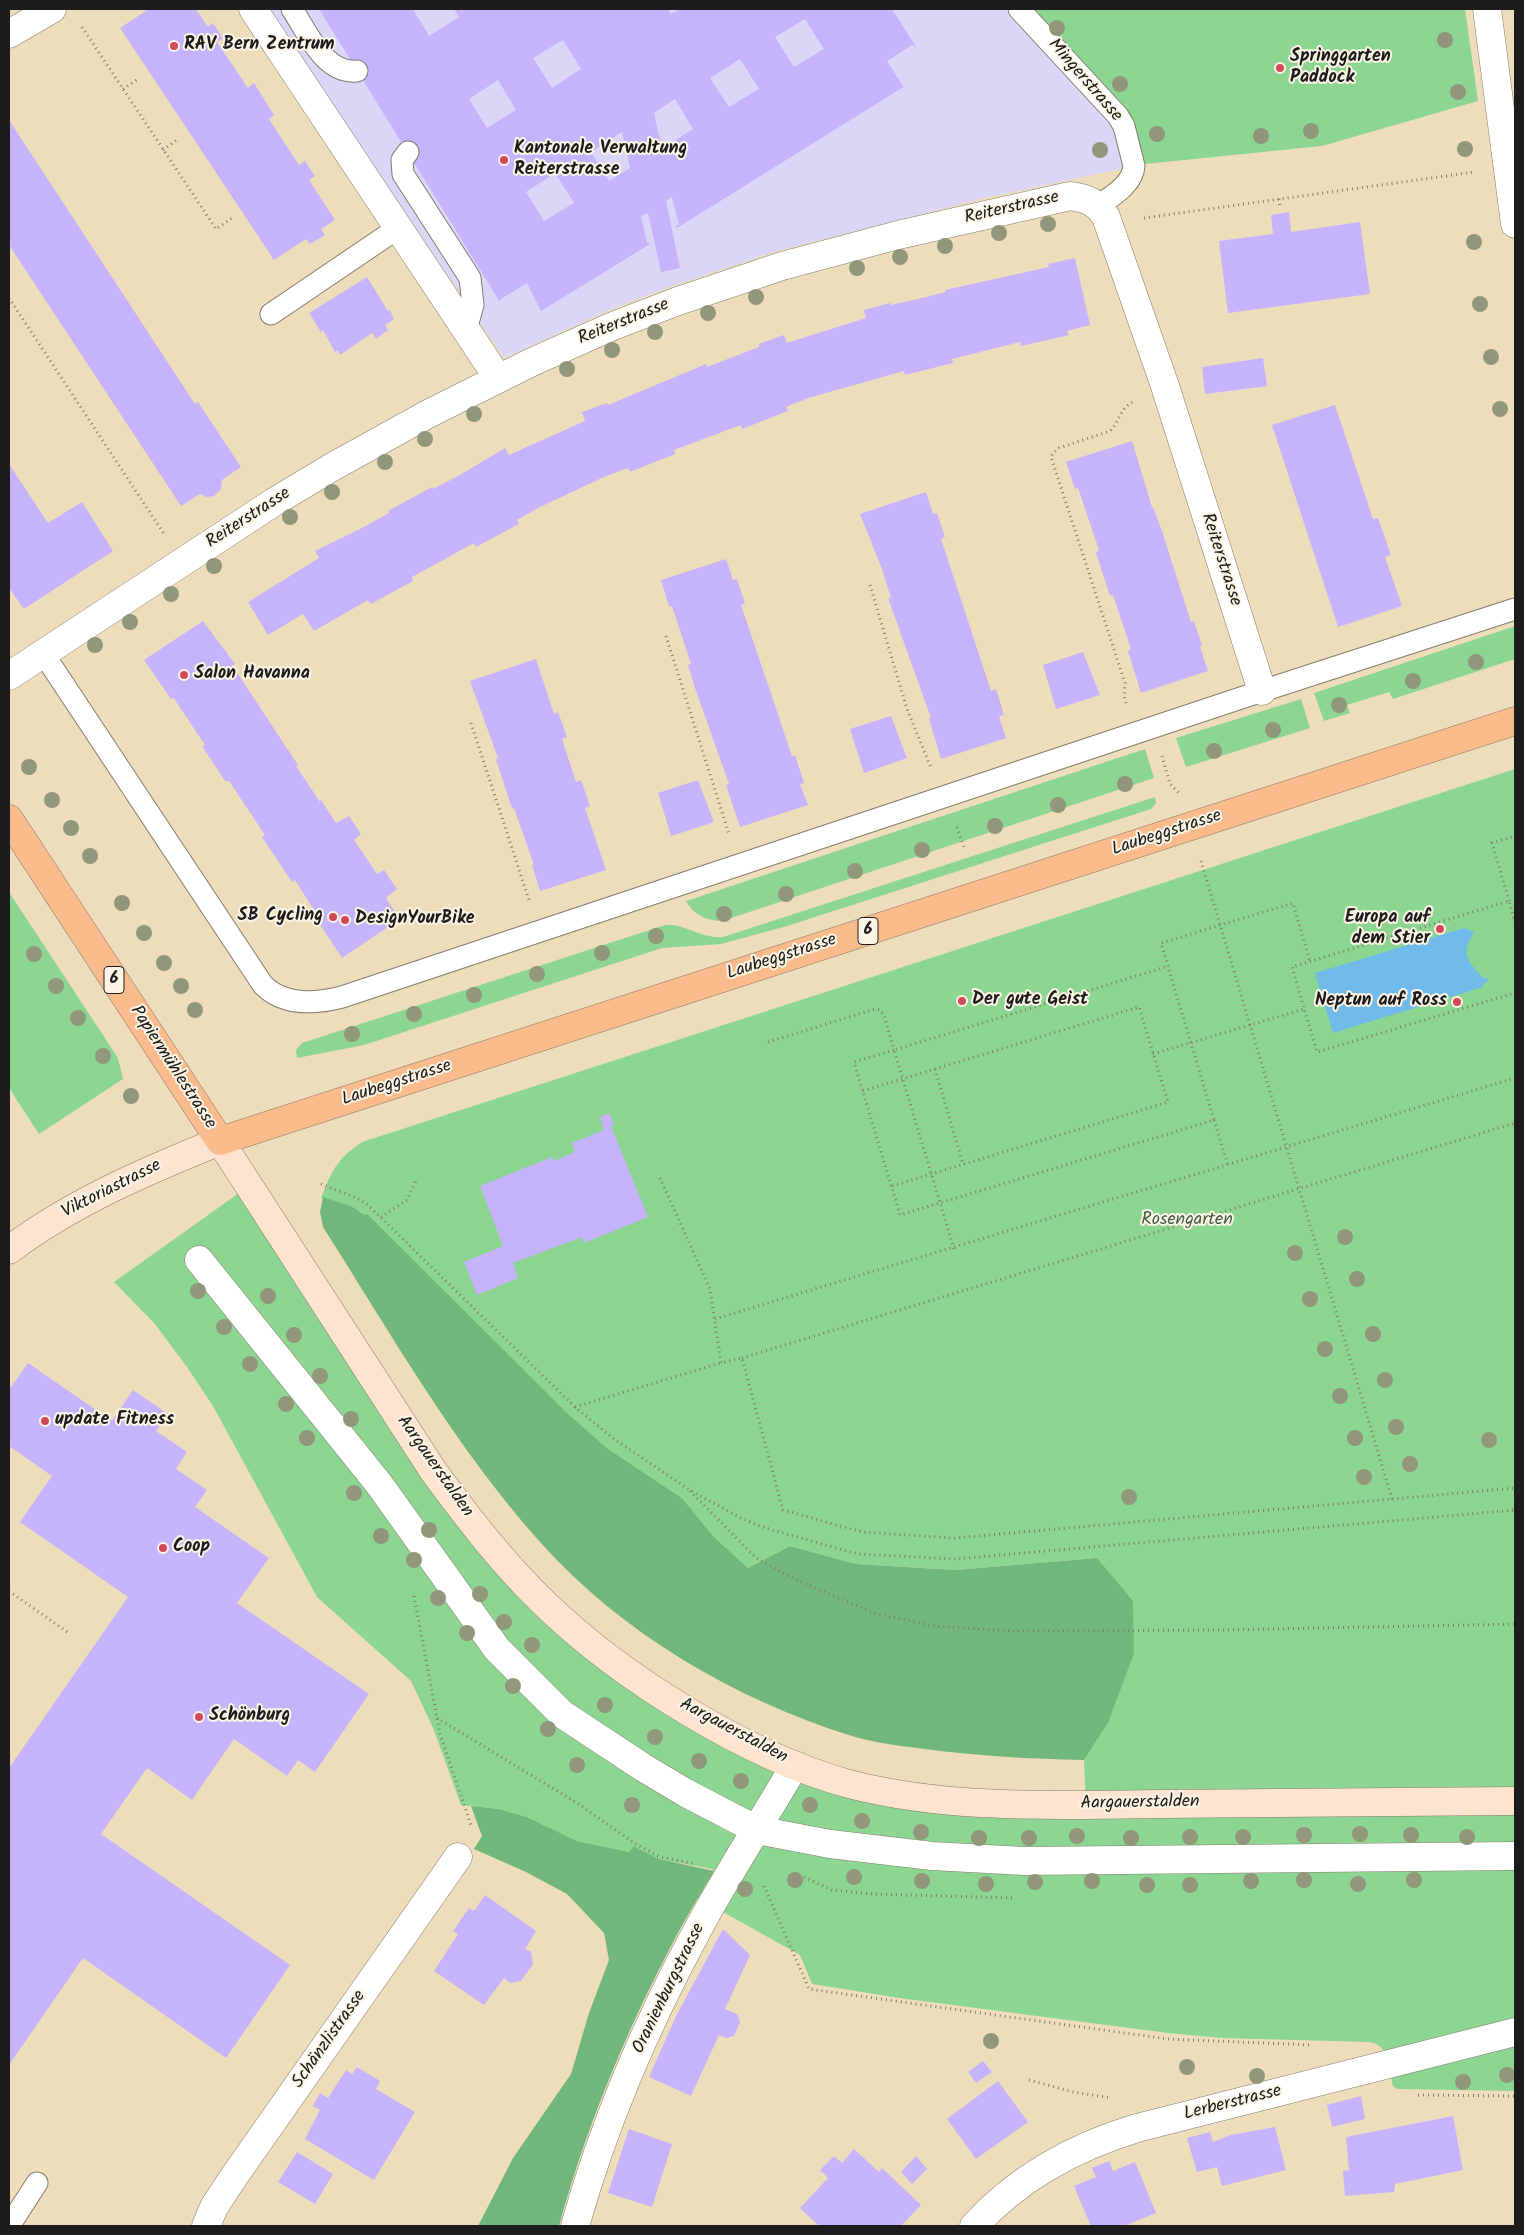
<!DOCTYPE html>
<html>
<head>
<meta charset="utf-8">
<style>
  body { margin:0 }
  #map { position:relative; width:1524px; height:2235px; overflow:hidden; background:#eeddba; font-family:Kalam,sans-serif }
  canvas { display:block }
  .frame { position:absolute; inset:0; border:10px solid #1c1c1c; pointer-events:none }
</style>
</head>
<body>
<div id="map">
<canvas width="1524" height="2235"></canvas>
<div class="frame"></div>
</div>
<script>
const ctx = document.querySelector('canvas').getContext('2d');
ctx.lineJoin = 'round';
function fill(path, color) {
  ctx.fillStyle = color;
  ctx.fill(path, 'evenodd');
}
function trace(path, color, width, dash) {
  ctx.strokeStyle = color;
  ctx.lineWidth = width;
  ctx.lineCap = dash ? 'butt' : 'round';
  ctx.setLineDash(dash || []);
  ctx.stroke(path);
}
function label(font, color, halo, rows, align = 'center') {
  ctx.font = font + ' Kalam,sans-serif';
  ctx.lineWidth = 4;
  ctx.setLineDash([]);
  ctx.textBaseline = 'middle';
  ctx.strokeStyle = halo;
  ctx.fillStyle = color;
  for (const [text, x, y, turn = 0] of rows) {
    ctx.save();
    ctx.translate(x, y);
    ctx.rotate((+turn || 0) * Math.PI / 180);
    ctx.textAlign = isNaN(turn) ? turn : align;
    if (halo) ctx.strokeText(text, 0, 0);
    ctx.fillText(text, 0, 0);
    ctx.restore();
  }
}
const built = new Path2D(`
  M 268,9 L 1006,9 L 1117,130 L 1125,168 L 980,199 L 777,251 L 672,286 L 607,311 L 504,358 Z`);
const green = new Path2D(`
  M 1033,9 L 1465,9 L 1478,101 L 1322,146 L 1145,164 L 1130,115 Z
  M 1515,626 L 1515,659 L 1393,699 L 1389,692 L 1347,705 L 1350,713 L 1324,721 L 1314,693 Z
  M 1301,699 L 1310,728 L 1186,767 L 1176,738 Z
  M 1145,749 L 1154,778 L 725,920 C 710,923 693,915 686,901 Z
  M 1515,769 L 1515,2091 L 1397,2089 L 1393,2086 C 1389,2068 1391,2047 1370,2042 L 1221,2038 L 1168,2033 L 899,1998 L 812,1984 L 800,1955 L 698,1898 L 714,1871 L 712,1869 L 659,1859 L 634,1846 L 629,1852 L 577,1841 L 527,1817 L 499,1809 L 461,1805 L 434,1730 L 411,1681 L 317,1597 L 213,1406 L 187,1367 L 155,1324 L 114,1282 L 246,1188 L 544,1607 L 798,1770 L 1086,1807 L 1084,1760 L 1108,1723 L 1097,1558 L 955,1570 L 856,1564 L 790,1546 L 748,1568 L 714,1537 L 682,1498 L 607,1448 L 566,1412 L 361,1212 L 321,1198 C 333,1169 336,1160 362,1142 Z
  M 1155,797 L 1156,803 L 1151,809 L 787,926 L 721,944 L 662,948 L 364,1045 L 297,1058 L 296,1050 L 302,1043 L 665,925 C 682,922 701,939 723,937 Z
  M 9,892 L 118,1058 L 123,1079 L 39,1134 L 9,1088 Z`);
const forest = new Path2D(`
  M 323,1197 L 351,1206 L 365,1215 L 367,1214 L 566,1412 L 607,1448 L 682,1498 L 714,1537 L 748,1568 L 790,1546 L 856,1564 L 955,1570 L 1097,1558 L 1133,1601 L 1134,1653 L 1108,1723 L 1084,1760 C 1030,1759 978,1756 925,1749 C 901,1746 875,1743 852,1736 C 736,1700 621,1633 540,1542 C 455,1447 391,1334 323,1227 L 320,1212 Z
  M 471,1806 L 499,1809 L 527,1817 L 577,1841 L 629,1852 L 634,1846 L 659,1859 L 714,1871 C 704,1888 694,1904 685,1920 C 632,2017 588,2120 559,2226 L 478,2226 L 513,2158 L 571,2074 L 589,2013 L 609,1960 L 604,1933 L 567,1894 L 526,1872 L 474,1849 L 482,1836 Z`);
const water = new Path2D(`
  M 1464,928 L 1474,932 C 1461,955 1466,959 1483,978 L 1487,978 L 1488,981 L 1484,983 L 1483,987 L 1333,1033 L 1315,973 Z`);
const building = new Path2D(`
  M 149,9 L 196,9 L 208,27 L 213,23 L 223,38 L 217,42 L 248,88 L 254,83 L 274,115 L 269,119 L 299,165 L 305,161 L 315,176 L 309,180 L 335,220 L 321,229 L 325,235 L 310,244 L 306,239 L 274,260 L 120,28 Z
  M 319,9 L 413,9 L 429,36 L 459,17 L 454,9 L 668,9 L 671,14 L 680,9 L 892,9 L 916,47 L 912,45 L 887,61 L 903,86 L 905,86 L 677,228 L 676,225 L 679,225 L 672,197 L 666,201 L 680,268 L 661,272 L 648,213 L 641,216 L 647,243 L 650,244 L 541,311 L 527,283 L 501,299 L 500,302 ZM 805,19 L 824,49 L 794,67 L 775,37 ZM 563,40 L 581,69 L 552,88 L 533,58 ZM 740,59 L 759,89 L 729,107 L 710,78 ZM 498,80 L 516,110 L 487,128 L 469,99 ZM 675,99 L 693,129 L 662,149 L 654,113 ZM 622,132 L 630,168 L 609,181 L 591,152 ZM 555,173 L 574,203 L 544,221 L 526,192 Z
  M 9,120 L 195,404 L 198,402 L 241,467 L 222,480 L 221,489 L 214,496 L 207,497 L 200,494 L 181,506 L 9,245 Z
  M 1289,212 L 1291,232 L 1360,222 L 1370,294 L 1228,313 L 1219,241 L 1273,234 L 1271,215 Z
  M 1075,258 L 1090,325 L 1067,331 L 1069,335 L 1021,346 L 1020,342 L 952,359 L 953,363 L 905,375 L 904,371 L 808,398 L 786,407 L 788,411 L 742,429 L 741,425 L 674,450 L 675,454 L 630,472 L 628,468 L 606,476 L 538,508 L 517,520 L 519,524 L 476,547 L 474,543 L 412,577 L 413,581 L 371,604 L 368,600 L 314,631 L 303,614 L 268,635 L 248,602 L 319,558 L 315,551 L 364,527 L 389,513 L 388,511 L 432,487 L 433,489 L 458,476 L 505,448 L 509,455 L 585,421 L 582,412 L 607,403 L 608,405 L 706,364 L 707,367 L 759,347 L 759,344 L 784,335 L 787,343 L 866,318 L 864,310 L 890,303 L 891,305 L 918,299 L 946,292 L 945,290 L 1049,267 L 1048,264 Z
  M 367,277 L 388,311 L 390,310 L 394,319 L 385,325 L 388,330 L 376,339 L 372,333 L 340,355 L 338,350 L 335,352 L 323,330 L 321,332 L 309,313 Z
  M 1263,358 L 1267,386 L 1205,394 L 1202,367 Z
  M 1335,405 L 1373,519 L 1378,518 L 1391,555 L 1385,557 L 1402,606 L 1338,627 L 1272,425 Z
  M 1132,441 L 1152,507 L 1153,507 L 1162,531 L 1191,622 L 1194,621 L 1202,646 L 1200,647 L 1208,671 L 1141,693 L 1128,651 L 1131,649 L 1113,595 L 1110,596 L 1096,553 L 1099,550 L 1078,488 L 1075,489 L 1066,462 Z
  M 9,464 L 48,523 L 82,502 L 113,551 L 24,609 L 9,588 Z
  M 926,492 L 933,514 L 937,513 L 945,537 L 941,539 L 991,691 L 996,689 L 1004,715 L 999,716 L 1006,738 L 941,759 L 929,719 L 931,718 L 888,598 L 891,598 L 882,569 L 860,514 Z
  M 726,559 L 733,580 L 737,579 L 745,604 L 741,605 L 792,756 L 795,755 L 804,783 L 800,784 L 808,805 L 740,827 L 726,785 L 729,784 L 696,691 L 688,665 L 691,664 L 672,606 L 669,607 L 661,580 Z
  M 203,621 L 235,664 L 232,665 L 298,765 L 296,766 L 320,802 L 321,800 L 336,823 L 349,816 L 361,834 L 354,840 L 377,874 L 384,870 L 397,889 L 386,898 L 400,919 L 342,958 L 317,920 L 319,918 L 295,880 L 292,882 L 262,837 L 265,835 L 229,781 L 225,781 L 202,746 L 205,745 L 173,697 L 171,699 L 144,660 Z
  M 1083,652 L 1100,695 L 1056,709 L 1043,665 Z
  M 536,659 L 554,714 L 558,712 L 567,737 L 562,739 L 576,782 L 581,780 L 590,806 L 585,808 L 606,870 L 540,891 L 532,865 L 534,865 L 514,808 L 512,809 L 496,759 L 498,758 L 470,681 Z
  M 891,716 L 907,758 L 864,773 L 850,729 Z
  M 698,780 L 714,822 L 671,836 L 658,793 Z
  M 605,1114 L 610,1114 L 614,1125 L 611,1126 L 648,1217 L 584,1243 L 582,1237 L 513,1263 L 518,1278 L 477,1295 L 464,1262 L 503,1246 L 480,1186 L 552,1157 L 554,1161 L 575,1152 L 572,1143 L 604,1130 L 600,1118 Z
  M 28,1363 L 112,1421 L 133,1390 L 168,1414 L 156,1431 L 187,1452 L 176,1469 L 207,1490 L 195,1507 L 269,1558 L 237,1603 L 369,1694 L 315,1772 L 298,1760 L 287,1776 L 234,1739 L 192,1800 L 147,1768 L 101,1834 L 290,1965 L 226,2058 L 83,1958 L 9,2065 L 9,1768 L 128,1597 L 20,1522 L 52,1476 L 9,1446 L 9,1390 Z
  M 485,1895 L 536,1931 L 525,1949 L 531,1952 L 533,1964 L 521,1981 L 510,1983 L 504,1978 L 484,2005 L 434,1971 L 458,1934 L 453,1931 L 469,1908 L 474,1911 Z
  M 723,1929 L 750,1955 L 725,2009 L 737,2014 L 740,2022 L 734,2036 L 726,2038 L 719,2035 L 691,2096 L 649,2077 L 676,2016 Z
  M 983,2061 L 992,2072 L 976,2083 L 968,2072 Z
  M 357,2067 L 380,2081 L 376,2089 L 415,2112 L 374,2180 L 305,2139 L 320,2110 L 313,2106 L 320,2093 L 328,2098 L 346,2070 L 352,2074 Z
  M 998,2081 L 1028,2122 L 976,2159 L 947,2119 Z
  M 1361,2096 L 1365,2119 L 1332,2127 L 1327,2105 Z
  M 1453,2116 L 1463,2170 L 1395,2184 L 1394,2192 L 1345,2196 L 1343,2171 L 1349,2170 L 1346,2137 Z
  M 1275,2127 L 1286,2170 L 1222,2186 L 1217,2167 L 1197,2172 L 1187,2138 L 1210,2132 L 1213,2142 L 1231,2135 Z
  M 629,2129 L 672,2144 L 652,2207 L 608,2193 Z
  M 854,2149 L 879,2172 L 882,2168 L 921,2205 L 901,2226 L 819,2226 L 800,2208 L 828,2178 L 820,2170 L 834,2156 L 842,2163 Z
  M 297,2152 L 333,2174 L 315,2204 L 278,2182 Z
  M 916,2156 L 927,2169 L 912,2184 L 901,2172 Z
  M 1109,2161 L 1113,2171 L 1135,2162 L 1156,2213 L 1124,2226 L 1091,2226 L 1074,2186 L 1096,2177 L 1092,2168 Z`);
const path = new Path2D(`
  M 82,27 L 216,229 L 232,218
  M 123,89 L 138,79
  M 163,150 L 178,139
  M 1279,199 L 1280,207
  M 1144,218 L 1474,172
  M 9,298 L 164,534
  M 870,585 L 907,709 L 931,768
  M 666,636 L 729,834
  M 1126,703 L 1124,696 L 1125,683 L 1051,457 L 1053,453 L 1059,448 L 1110,431 C 1120,421 1120,407 1135,401
  M 471,723 L 530,903
  M 1162,756 L 1170,784 L 1179,793
  M 957,827 L 965,850
  M 1201,861 L 1392,1499
  M 1509,901 L 1492,843 L 1515,836
  M 1515,923 L 1509,901 L 1292,967 L 1317,1052 L 1515,993
  M 768,1042 L 875,1009 L 880,1010 L 884,1015 L 894,1050 L 854,1062 L 900,1215 L 1214,1120 L 1161,943 L 1293,903 L 1310,962
  M 1153,1054 L 1304,1009
  M 935,1069 L 963,1164
  M 863,1091 L 1139,1007 L 1168,1102 L 892,1186
  M 1214,1120 L 1228,1165
  M 660,1178 L 710,1289 L 721,1363 L 742,1358 L 783,1510 L 862,1532 L 955,1538 L 1515,1488
  M 321,1184 L 357,1198 L 369,1206 L 575,1407 L 614,1439 L 688,1489 L 741,1518 L 765,1528 L 858,1554 L 955,1559 L 1515,1510
  M 381,1217 L 407,1200 L 416,1181
  M 954,1249 L 894,1050 L 1169,966
  M 715,1319 L 1515,1078
  M 742,1358 L 1515,1123
  M 575,1407 L 721,1363
  M 690,1491 L 756,1558 L 794,1579 L 874,1613 L 933,1626 L 1013,1631 L 1224,1630 L 1515,1624
  M 9,1591 L 70,1634
  M 414,1596 L 440,1734 L 471,1825
  M 437,1718 L 577,1803 L 634,1843 L 660,1857 L 696,1864
  M 804,1877 L 832,1890 L 872,1894 L 1015,1898
  M 764,1886 L 809,1989 L 1168,2039 L 1311,2045
  M 1029,2080 L 1073,2092 L 1112,2098
  M 1418,2095 L 1515,2096`);
const service = new Path2D(`
  M 292,9 C 308,33 324,74 357,71
  M 1019,9 L 1118,116 L 1124,126 L 1134,166 C 1133,184 1112,196 1098,206
  M 408,152 L 402,160 L 403,174 L 470,278 L 473,305 L 466,330
  M 271,314 L 398,228
  M 43,653 L 263,985 C 284,1006 315,1004 342,997 L 1262,691 L 1515,609
  M 9,2226 L 37,2183`);
const pedestrian = new Path2D(`
  M 199,1260 L 379,1484 L 497,1649 L 562,1714 L 644,1768 L 686,1793 L 757,1830 L 830,1844 L 932,1856 L 1024,1861 L 1515,1856`);
const minor = new Path2D(`
  M 253,9 L 498,378
  M 1487,9 L 1515,224
  M 9,34 L 52,9
  M 9,676 L 274,502 L 334,466 L 428,414 L 532,362 L 613,326 L 678,301 L 782,266 L 898,235 L 1070,196 C 1086,198 1097,202 1106,217 L 1165,386 L 1262,691
  M 206,2226 L 214,2207 L 233,2178 L 458,1857
  M 575,2226 C 604,2123 647,2023 698,1929 C 728,1873 763,1820 795,1765
  M 974,2226 C 1018,2178 1074,2147 1137,2128 L 1515,2032`);
const secondary = new Path2D(`
  M 9,1250 C 73,1202 146,1171 220,1141 L 434,1472 C 468,1518 504,1565 546,1605 C 622,1678 747,1756 849,1784 C 950,1810 1057,1805 1160,1804 C 1279,1803 1397,1802 1515,1801`);
const primary = new Path2D(`
  M 9,819 L 220,1141 L 1515,721`);
const trees = [
  [1057,28],
  [1445,40],
  [1120,84],
  [1458,92],
  [1311,131],
  [1157,134],
  [1261,136],
  [1465,149],
  [1100,150],
  [1048,224],
  [999,233],
  [1474,242],
  [945,246],
  [900,257],
  [857,268],
  [756,297],
  [1480,304],
  [708,313],
  [655,332],
  [612,350],
  [1491,357],
  [567,369],
  [1500,409],
  [474,414],
  [425,439],
  [385,462],
  [332,492],
  [290,517],
  [214,566],
  [171,594],
  [130,622],
  [95,645],
  [1476,662],
  [1413,681],
  [1339,705],
  [1273,730],
  [1214,751],
  [29,767],
  [1125,784],
  [52,800],
  [1058,805],
  [995,826],
  [71,828],
  [922,850],
  [90,856],
  [855,871],
  [786,894],
  [122,903],
  [724,914],
  [144,933],
  [656,936],
  [602,953],
  [34,954],
  [164,963],
  [537,974],
  [56,986],
  [181,986],
  [474,995],
  [195,1010],
  [414,1014],
  [78,1018],
  [352,1034],
  [103,1056],
  [131,1096],
  [1345,1237],
  [1295,1253],
  [1357,1279],
  [198,1291],
  [268,1296],
  [1310,1299],
  [224,1327],
  [1373,1334],
  [294,1335],
  [1325,1349],
  [250,1364],
  [320,1376],
  [1385,1380],
  [1340,1396],
  [286,1404],
  [351,1419],
  [1396,1427],
  [307,1438],
  [1355,1438],
  [1489,1440],
  [1410,1464],
  [1364,1477],
  [354,1493],
  [1129,1497],
  [429,1530],
  [381,1536],
  [414,1560],
  [480,1594],
  [438,1598],
  [504,1622],
  [467,1633],
  [532,1645],
  [513,1686],
  [605,1705],
  [548,1729],
  [655,1737],
  [699,1761],
  [577,1765],
  [741,1781],
  [632,1805],
  [810,1805],
  [862,1821],
  [921,1832],
  [1360,1834],
  [1304,1835],
  [1411,1835],
  [1077,1836],
  [1190,1837],
  [1243,1837],
  [1467,1837],
  [979,1838],
  [1029,1838],
  [1131,1838],
  [854,1877],
  [795,1880],
  [1304,1880],
  [1414,1880],
  [922,1881],
  [1092,1881],
  [1251,1881],
  [1035,1882],
  [986,1884],
  [1358,1884],
  [1147,1885],
  [1190,1885],
  [745,1889],
  [991,2041],
  [1187,2067],
  [1507,2075],
  [1257,2076],
  [1463,2082]
];
const markers = [
  [174,46,5,"#d1495b"],
  [1280,68,5,"#d1495b"],
  [504,160,5,"#d1495b"],
  [184,675,5,"#d1495b"],
  [333,917,5,"#d1495b"],
  [345,920,5,"#d1495b"],
  [1440,929,5,"#d1495b"],
  [962,1001,5,"#d1495b"],
  [1457,1002,5,"#d1495b"],
  [45,1421,5,"#d1495b"],
  [163,1548,5,"#d1495b"],
  [199,1717,5,"#d1495b"]
];
const shields = [
  [868,931,20],
  [114,980,20]
];
const shieldNames = [
  ["6",868,931],
  ["6",114,980]
];
const poiNames = [
  ["RAV Bern Zentrum",184,46],
  ["Springgarten",1290,58],
  ["Paddock",1290,79],
  ["Kantonale Verwaltung",514,150],
  ["Reiterstrasse",514,171],
  ["Salon Havanna",194,675],
  ["SB Cycling",323,917,"right"],
  ["Europa auf",1430,919,"right"],
  ["dem Stier",1430,940,"right"],
  ["DesignYourBike",355,920],
  ["Der gute Geist",972,1001],
  ["Neptun auf Ross",1447,1002,"right"],
  ["update Fitness",55,1421],
  ["Coop",173,1548],
  ["Schönburg",209,1717]
];
const streetNames = [
  ["Mingerstrasse",1084,81,49],
  ["Reiterstrasse",1012,209,-13],
  ["Reiterstrasse",624,323,-22],
  ["Reiterstrasse",249,519,-33],
  ["Reiterstrasse",1220,560,72],
  ["Laubeggstrasse",1167,834,-18],
  ["Laubeggstrasse",782,958,-18],
  ["Papiermühlestrasse",172,1068,57],
  ["Laubeggstrasse",397,1084,-18],
  ["Viktoriastrasse",112,1190,-27],
  ["Aargauerstalden",434,1467,55],
  ["Aargauerstalden",733,1732,28],
  ["Aargauerstalden",1140,1804,-1],
  ["Oranienburgstrasse",670,1989,-64],
  ["Schänzlistrasse",330,2040,-55],
  ["Lerberstrasse",1233,2104,-14]
];
const parkNames = [
  ["Rosengarten",1187,1221]
];
fill(built, '#dad6f7');
fill(green, '#8cd691');
fill(forest, '#71b77b');
fill(water, '#71bbea');
fill(building, '#c5b4fc');
trace(service, '#857c6b', 23);
trace(pedestrian, '#857c6b', 29);
trace(minor, '#857c6b', 29);
trace(secondary, '#857c6b', 29);
trace(primary, '#857c6b', 29);
trace(path, '#857c6b', 3, [1, 4]);
trace(service, '#fff', 21);
trace(pedestrian, '#fff', 28);
trace(minor, '#fff', 28);
trace(secondary, '#fde4d1', 28);
trace(primary, '#fabb8c', 28);
ctx.fillStyle = '#90977a';
for (const [x, y] of trees) {
  ctx.beginPath();
  ctx.arc(x, y, 8, 0, 2 * Math.PI);
  ctx.fill();
}
for (const [x, y, r, color] of markers) {
  const dot = new Path2D();
  dot.arc(x, y, r, 0, 2 * Math.PI);
  ctx.fillStyle = color;
  ctx.fill(dot);
  trace(dot, '#fcf5e5', 2);
}
for (const [x, y, w] of shields) {
  const box = new Path2D();
  box.roundRect(x - w / 2, y - 13.5, w, 27, 4);
  ctx.fillStyle = '#fcf5e5';
  ctx.fill(box);
  trace(box, '#1c1c1c', 1);
}
label('bold 16px', '#1c1c1c', null, shieldNames);
label('bold 18px', '#1c1c1c', '#fcf5e5', poiNames, 'left');
label('18px', '#1c1c1c', '#fcf5e5', streetNames);
label('18px', '#435d45', '#fcf5e5', parkNames);
</script>
</body>
</html>
